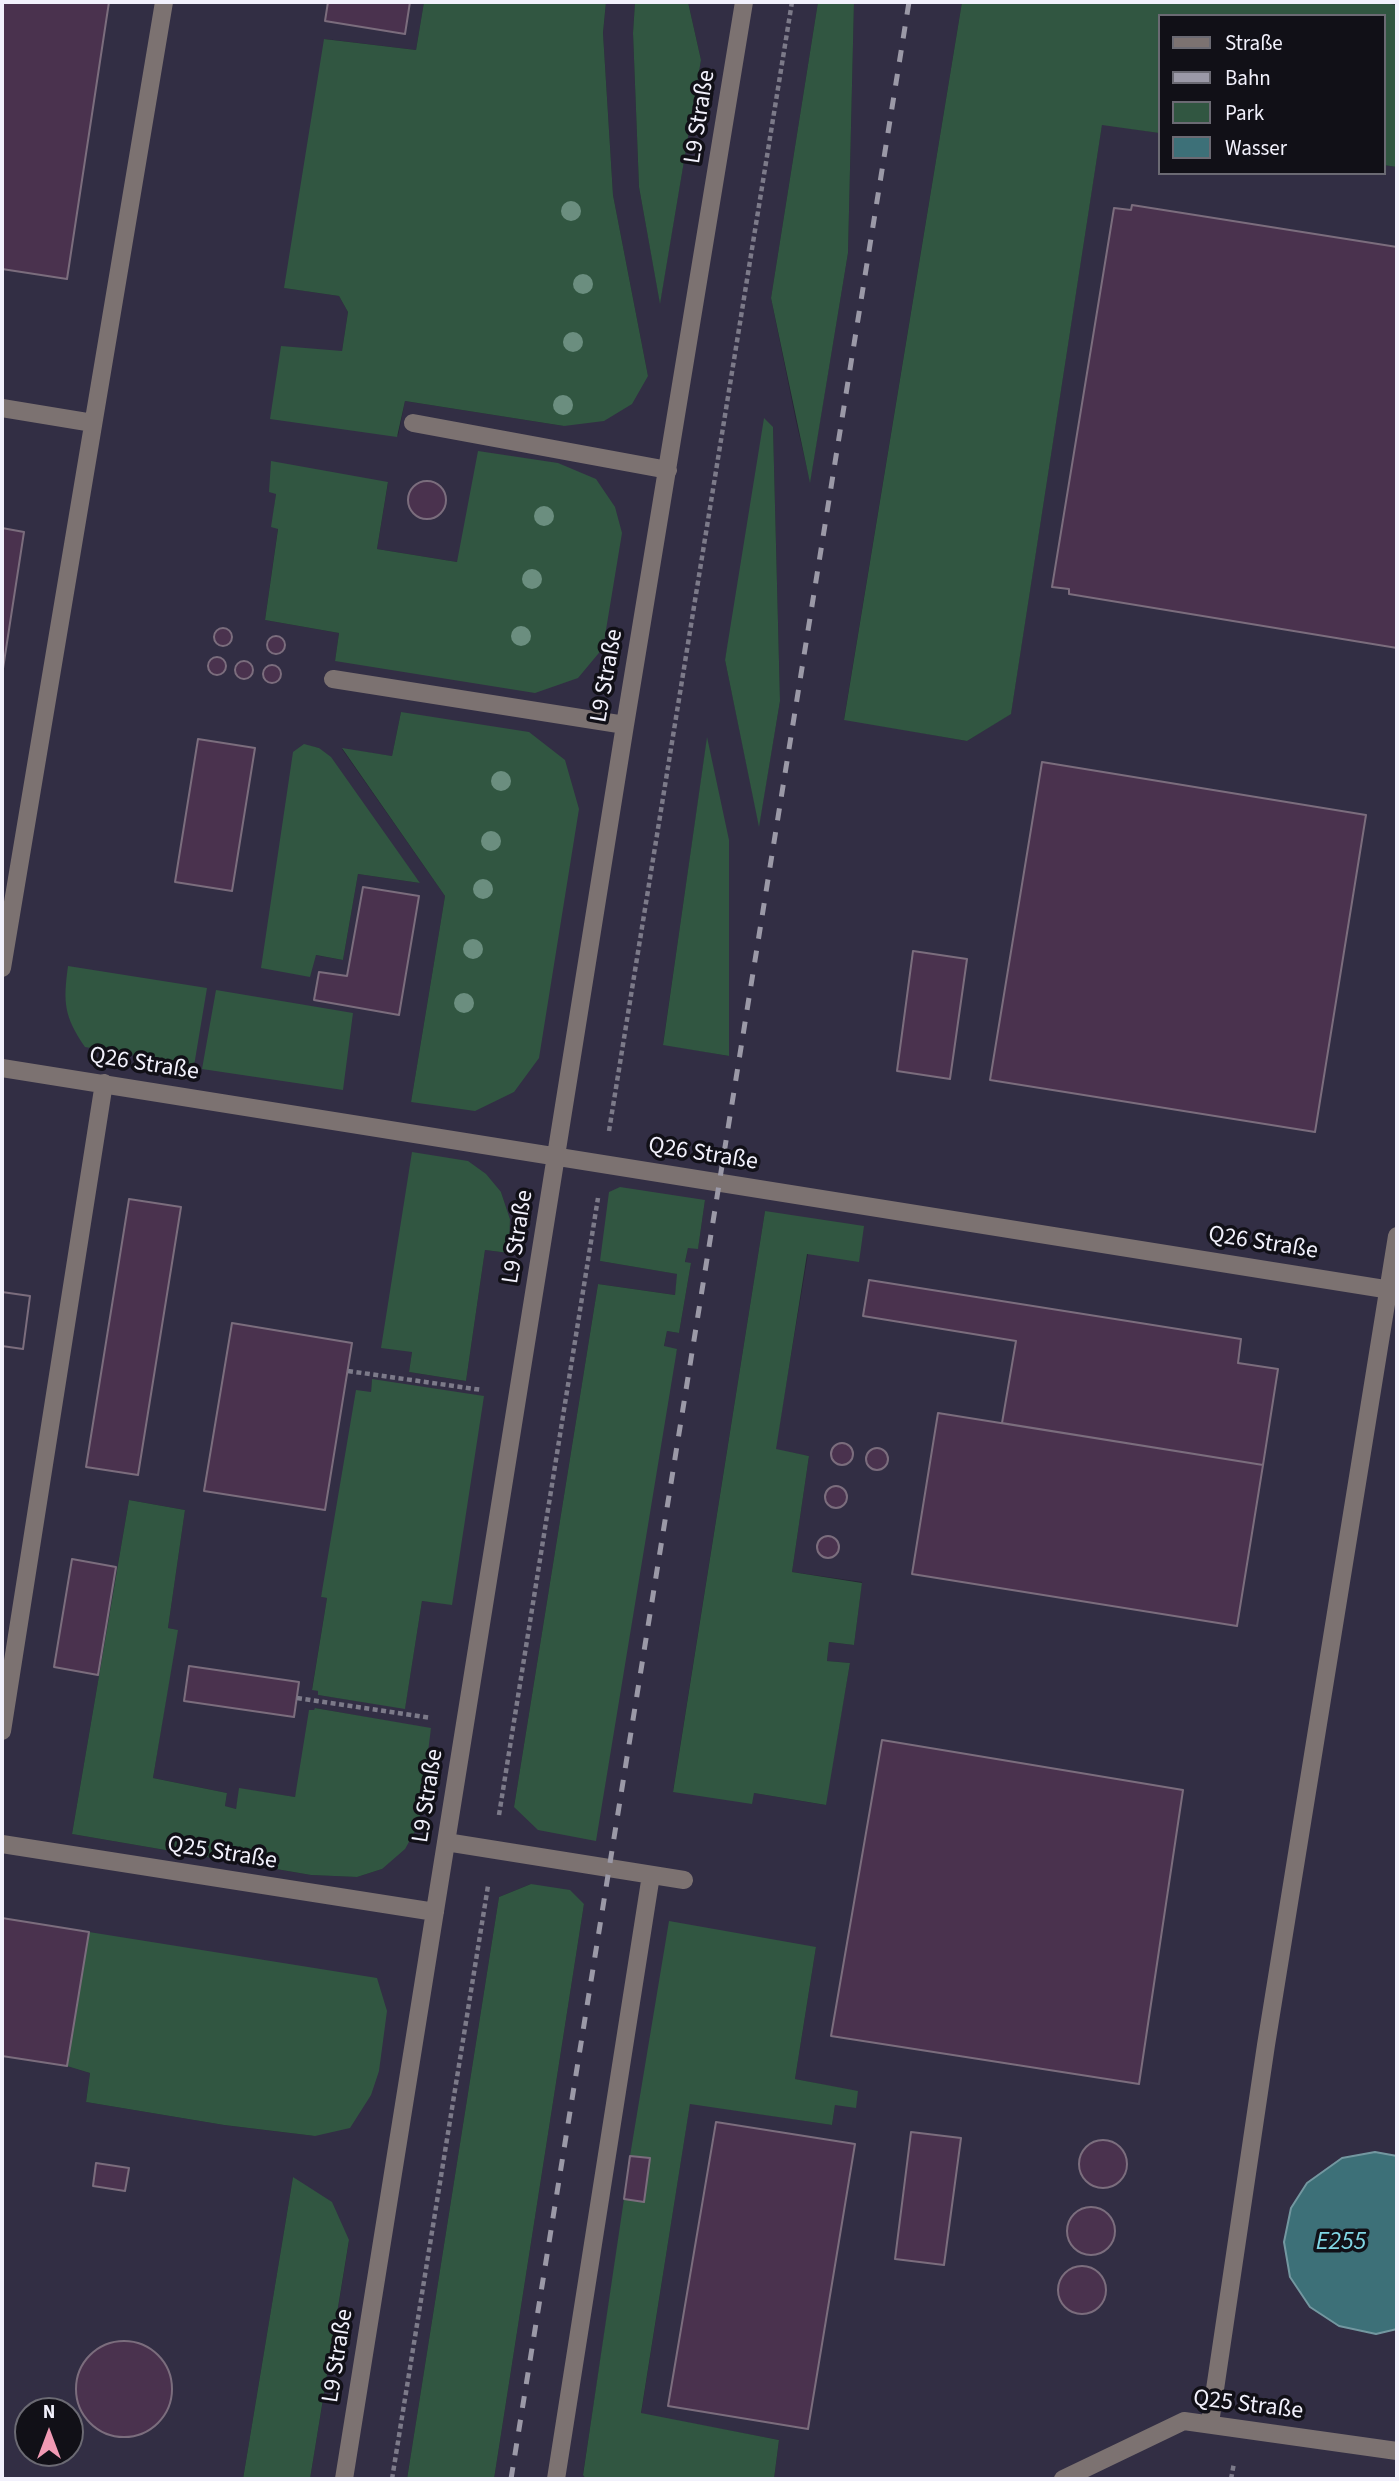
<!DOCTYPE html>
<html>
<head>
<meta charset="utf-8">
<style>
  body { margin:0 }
  #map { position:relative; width:1399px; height:2481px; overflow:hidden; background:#282536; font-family:"Source Sans 3",sans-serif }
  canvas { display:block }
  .frame { position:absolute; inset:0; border:4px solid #f2f1fc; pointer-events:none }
  .legend { position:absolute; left:1158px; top:14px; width:228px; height:161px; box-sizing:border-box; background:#111017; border:2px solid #6b6a73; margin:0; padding:9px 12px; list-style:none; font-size:21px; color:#f2f1fc }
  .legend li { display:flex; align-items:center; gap:14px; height:35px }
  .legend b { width:35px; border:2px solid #6b6a73 }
  .north { position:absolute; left:14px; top:2397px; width:70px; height:70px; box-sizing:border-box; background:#111017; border:2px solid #6b6a73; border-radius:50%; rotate:0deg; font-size:19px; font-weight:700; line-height:28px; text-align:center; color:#f2f1fc }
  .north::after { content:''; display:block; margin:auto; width:24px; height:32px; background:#f19ab4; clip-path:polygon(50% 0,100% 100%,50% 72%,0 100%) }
</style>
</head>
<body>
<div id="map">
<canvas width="1399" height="2481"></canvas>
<div class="frame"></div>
<ul class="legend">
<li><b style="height:9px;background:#7c7271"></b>Straße</li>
<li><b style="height:9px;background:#9b99a7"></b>Bahn</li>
<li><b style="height:19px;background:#315641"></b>Park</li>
<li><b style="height:19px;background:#3d7078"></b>Wasser</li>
</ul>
<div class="north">N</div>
</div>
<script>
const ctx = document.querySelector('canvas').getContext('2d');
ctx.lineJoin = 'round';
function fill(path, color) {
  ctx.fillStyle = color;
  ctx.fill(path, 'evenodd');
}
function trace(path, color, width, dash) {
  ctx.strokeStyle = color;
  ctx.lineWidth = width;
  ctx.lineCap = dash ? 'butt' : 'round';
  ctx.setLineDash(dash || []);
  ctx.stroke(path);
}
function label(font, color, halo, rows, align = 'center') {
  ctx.font = font + ' "Source Sans 3",sans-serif';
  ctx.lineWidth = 7;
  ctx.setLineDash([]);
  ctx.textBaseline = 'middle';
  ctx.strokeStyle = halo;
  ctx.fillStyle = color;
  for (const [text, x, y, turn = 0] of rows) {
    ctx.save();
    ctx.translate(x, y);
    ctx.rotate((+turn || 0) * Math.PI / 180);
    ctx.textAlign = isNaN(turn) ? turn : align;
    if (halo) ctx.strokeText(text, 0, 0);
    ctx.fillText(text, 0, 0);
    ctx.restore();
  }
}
const built = new Path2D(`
  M 2,2 L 424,2 L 416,50 L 325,39 L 285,288 L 339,296 L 348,312 L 342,351 L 398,436 L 405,401 L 564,426 L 648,376 L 613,195 L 603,33 L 606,2 L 635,2 L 633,33 L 639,187 L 660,302 L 701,60 L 688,2 L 818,2 L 771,298 L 796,421 L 810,481 L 848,253 L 854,2 L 962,2 L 844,719 L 967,741 L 1011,713 L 1102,124 L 1159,133 L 1159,173 L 1383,173 L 1383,165 L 1397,167 L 1397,2479 L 774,2479 L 779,2440 L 641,2414 L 690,2103 L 832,2125 L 835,2105 L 858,2092 L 795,2079 L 816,1947 L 630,2156 L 650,2158 L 644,2202 L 625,2199 L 583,2474 L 586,2479 L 494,2479 L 584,1904 L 531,1884 L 499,1897 L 407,2479 L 310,2479 L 349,2241 L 293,2177 L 243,2479 L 2,2479 ZM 773,427 L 780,701 L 759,824 L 725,660 ZM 388,483 L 377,549 L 457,562 L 335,661 L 339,633 L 265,620 L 278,528 L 272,526 L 276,494 ZM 401,712 L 514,1092 L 411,1102 L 445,896 L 342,749 L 392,756 ZM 707,739 L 729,1055 L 728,1056 L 663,1044 ZM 304,745 L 319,748 L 420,883 L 358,874 L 343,960 L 315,955 ZM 501,1192 L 510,1219 L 509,1253 L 485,1250 L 466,1381 L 409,1372 L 412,1352 ZM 705,1200 L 698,1248 L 688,1248 L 685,1263 L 691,1263 L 679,1333 L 667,1331 L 664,1347 L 677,1350 L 514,1807 L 598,1284 L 675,1295 L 678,1274 L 600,1261 ZM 765,1211 L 808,1254 L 775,1450 L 809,1456 L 792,1572 L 862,1582 L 854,1645 L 829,1642 L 827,1661 L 850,1663 L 825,1805 L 754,1793 L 673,1791 ZM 372,1380 L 452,1604 L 422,1601 L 405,1708 L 318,1695 L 318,1691 L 312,1689 L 327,1598 L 321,1597 L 371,1392 ZM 129,1500 L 185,1510 L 168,1628 L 177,1630 L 153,1778 L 227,1793 L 225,1806 L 236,1809 L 240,1789 L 295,1797 L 316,1708 L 431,1729 L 382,1869 L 357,1877 L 311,1875 L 72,1834 ZM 67,2066 L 315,2136 L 224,2125 L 86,2102 L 90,2073 ZM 28,2411 L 70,2411 L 70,2453 L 28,2453 Z`);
const green = new Path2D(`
  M 424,2 L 606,2 L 603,33 L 613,195 L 648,376 L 632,404 L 604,421 L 564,426 L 405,401 L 397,437 L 270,419 L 281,346 L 342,351 L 348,312 L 339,296 L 284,288 L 324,39 L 416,50 Z
  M 635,2 L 688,2 L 701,60 L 660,304 L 639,187 L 633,33 Z
  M 818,2 L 854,2 L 848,253 L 810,483 L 771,298 Z
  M 962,2 L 1376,2 L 1397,5 L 1397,167 L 1383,165 L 1383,16 L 1159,16 L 1159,133 L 1102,125 L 1011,714 L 967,741 L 844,720 Z
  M 764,418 L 773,427 L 780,701 L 759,827 L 725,660 Z
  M 478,451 L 558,463 L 596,479 L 615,507 L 622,533 L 603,648 L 578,678 L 535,693 L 335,661 L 339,633 L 265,620 L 278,529 L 271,527 L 276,494 L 269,492 L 271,461 L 388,482 L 377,549 L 457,562 Z
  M 401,712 L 529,732 L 565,760 L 579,809 L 539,1058 L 514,1092 L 475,1111 L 411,1102 L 445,896 L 342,748 L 392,756 Z
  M 707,737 L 729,840 L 729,1056 L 663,1045 Z
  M 304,744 L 319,748 L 331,757 L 420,883 L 358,874 L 343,960 L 316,955 L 310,977 L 261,968 L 293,752 Z
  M 68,966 L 207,988 L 194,1066 L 85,1047 C 64,1016 63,1003 68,966 Z
  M 216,990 L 353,1013 L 343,1090 L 202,1069 Z
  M 412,1152 L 468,1161 L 486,1174 L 501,1192 L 510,1219 L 509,1253 L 485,1250 L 466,1381 L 409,1372 L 412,1352 L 381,1348 Z
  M 620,1187 L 705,1200 L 698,1249 L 688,1248 L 685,1262 L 691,1263 L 679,1333 L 667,1331 L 664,1346 L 677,1349 L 596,1841 L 538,1830 L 514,1807 L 598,1284 L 675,1295 L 677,1274 L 600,1261 L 609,1192 Z
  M 765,1211 L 864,1226 L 859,1262 L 807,1254 L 776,1449 L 809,1456 L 792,1572 L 862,1583 L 854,1645 L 829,1642 L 827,1661 L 850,1663 L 826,1805 L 754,1793 L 752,1804 L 673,1792 Z
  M 372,1379 L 484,1396 L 452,1605 L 422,1601 L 405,1709 L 318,1695 L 318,1691 L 312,1690 L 327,1598 L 321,1597 L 356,1390 L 371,1392 Z
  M 129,1500 L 185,1510 L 168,1628 L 178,1630 L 153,1778 L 227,1793 L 225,1806 L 236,1809 L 239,1788 L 295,1797 L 309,1710 L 314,1710 L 315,1708 L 431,1728 L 419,1824 L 405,1849 L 382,1869 L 357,1877 L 311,1875 L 72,1834 Z
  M 531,1884 L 570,1890 L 584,1904 L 494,2479 L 407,2479 L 499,1897 Z
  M 669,1921 L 816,1947 L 795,2079 L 858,2091 L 856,2108 L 835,2105 L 832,2125 L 690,2104 L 641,2413 L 779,2440 L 774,2479 L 586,2479 L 583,2475 L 624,2199 L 644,2201 L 650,2158 L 630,2156 Z
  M 89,1932 L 377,1978 L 387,2011 L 379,2071 L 371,2095 L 350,2128 L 315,2136 L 224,2125 L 86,2102 L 90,2073 L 67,2066 Z
  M 293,2177 L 332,2202 L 349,2240 L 310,2479 L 243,2479 Z`);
const water = new Path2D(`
  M 1375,2152 L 1397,2156 L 1397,2329 L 1376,2334 L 1339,2326 L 1310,2307 L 1290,2277 L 1284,2242 L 1291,2208 L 1307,2183 L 1342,2158 Z`);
const building = new Path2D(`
  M 2,2 L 109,2 L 67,279 L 2,269 Z
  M 328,2 L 410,2 L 405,34 L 325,21 Z
  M 1132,205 L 1397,247 L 1397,648 L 1069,594 L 1069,589 L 1052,587 L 1114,208 L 1131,210 Z
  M408 500a19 19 0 1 1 38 0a19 19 0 1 1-38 0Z
  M 2,528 L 24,532 L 2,675 Z
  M214 637a9 9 0 1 1 18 0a9 9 0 1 1-18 0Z
  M267 645a9 9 0 1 1 18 0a9 9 0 1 1-18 0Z
  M208 666a9 9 0 1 1 18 0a9 9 0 1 1-18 0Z
  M235 670a9 9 0 1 1 18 0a9 9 0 1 1-18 0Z
  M263 674a9 9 0 1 1 18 0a9 9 0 1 1-18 0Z
  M 198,739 L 255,748 L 232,891 L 175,882 Z
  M 1042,762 L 1366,815 L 1315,1132 L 990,1080 Z
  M 363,887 L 419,896 L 399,1015 L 314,1000 L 319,972 L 347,976 Z
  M 913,951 L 967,959 L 950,1079 L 897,1071 Z
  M 129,1199 L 181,1207 L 138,1475 L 86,1467 Z
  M 869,1280 L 1241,1339 L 1238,1363 L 1278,1369 L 1263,1465 L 1002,1423 L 1016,1341 L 863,1316 Z
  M 2,1292 L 30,1296 L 23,1349 L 2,1346 Z
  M 2,1292 L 30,1296 L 23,1349 L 2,1346 Z
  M 232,1323 L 352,1343 L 325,1510 L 204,1491 Z
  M 938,1413 L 1263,1465 L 1237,1626 L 912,1574 Z
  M831 1454a11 11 0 1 1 22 0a11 11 0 1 1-22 0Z
  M866 1459a11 11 0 1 1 22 0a11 11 0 1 1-22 0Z
  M825 1497a11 11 0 1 1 22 0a11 11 0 1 1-22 0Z
  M817 1547a11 11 0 1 1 22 0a11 11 0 1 1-22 0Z
  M 72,1559 L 116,1567 L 98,1675 L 54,1667 Z
  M 189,1666 L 299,1682 L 294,1717 L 184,1701 Z
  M 882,1740 L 1183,1790 L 1139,2084 L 831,2036 Z
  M 2,1918 L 89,1932 L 67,2066 L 2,2056 Z
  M 716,2122 L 855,2144 L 808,2429 L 668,2406 Z
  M 911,2132 L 961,2138 L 944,2265 L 895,2259 Z
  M1079 2164a24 24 0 1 1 48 0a24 24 0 1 1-48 0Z
  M 630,2156 L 650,2158 L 644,2202 L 624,2199 Z
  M 96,2163 L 129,2168 L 125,2191 L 93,2186 Z
  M1067 2231a24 24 0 1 1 48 0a24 24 0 1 1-48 0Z
  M1058 2290a24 24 0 1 1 48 0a24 24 0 1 1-48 0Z
  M76 2389a48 48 0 1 1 96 0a48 48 0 1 1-96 0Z`);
const path = new Path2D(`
  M 609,1131 L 792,2
  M 348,1371 L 482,1390
  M 297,1698 L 431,1718
  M 499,1815 L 598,1198
  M 392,2479 L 488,1886
  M 1231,2479 L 1234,2463`);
const minor = new Path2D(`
  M 2,408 L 93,423
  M 413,423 L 668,470
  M 333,679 L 625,725
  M 2,968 L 164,2
  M 2,1068 L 1397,1291
  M 2,1731 L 104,1083
  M 446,1842 L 684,1880
  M 2,1844 L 435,1912
  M 1210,2423 L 1266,2045 L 1397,1236
  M 344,2479 L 625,725 L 744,2
  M 556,2479 L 651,1875
  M 1063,2479 L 1184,2421 L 1397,2451`);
const rail = new Path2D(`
  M 511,2479 L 909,2`);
const trees = [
  [571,211],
  [583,284],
  [573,342],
  [563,405],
  [544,516],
  [532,579],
  [521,636],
  [501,781],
  [491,841],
  [483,889],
  [473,949],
  [464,1003]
];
const streetNames = [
  ["L9 Straße",701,117,-81],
  ["L9 Straße",608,676,-80],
  ["Q26 Straße",144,1065,9],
  ["Q26 Straße",703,1155,9],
  ["L9 Straße",519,1237,-81],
  ["Q26 Straße",1263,1244,9],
  ["L9 Straße",429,1796,-81],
  ["Q25 Straße",222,1854,9],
  ["L9 Straße",339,2356,-81],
  ["Q25 Straße",1248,2406,7]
];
const waterNames = [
  ["E255",1341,2243]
];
fill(built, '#322e44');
fill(green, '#315641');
fill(water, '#3d7078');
trace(water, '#7397a0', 2);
fill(building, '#4a324e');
trace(building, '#7b6d7d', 2);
trace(path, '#7c7a89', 4.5, [5, 3.5]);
trace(minor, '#7c7271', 18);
trace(rail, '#9b99a7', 5, [12, 12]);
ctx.fillStyle = '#6b8e7f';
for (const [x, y] of trees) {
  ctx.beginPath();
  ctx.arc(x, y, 10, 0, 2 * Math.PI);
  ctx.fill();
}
label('24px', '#f2f1fc', '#111017', streetNames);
label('italic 26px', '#81d8e6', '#111017', waterNames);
</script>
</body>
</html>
